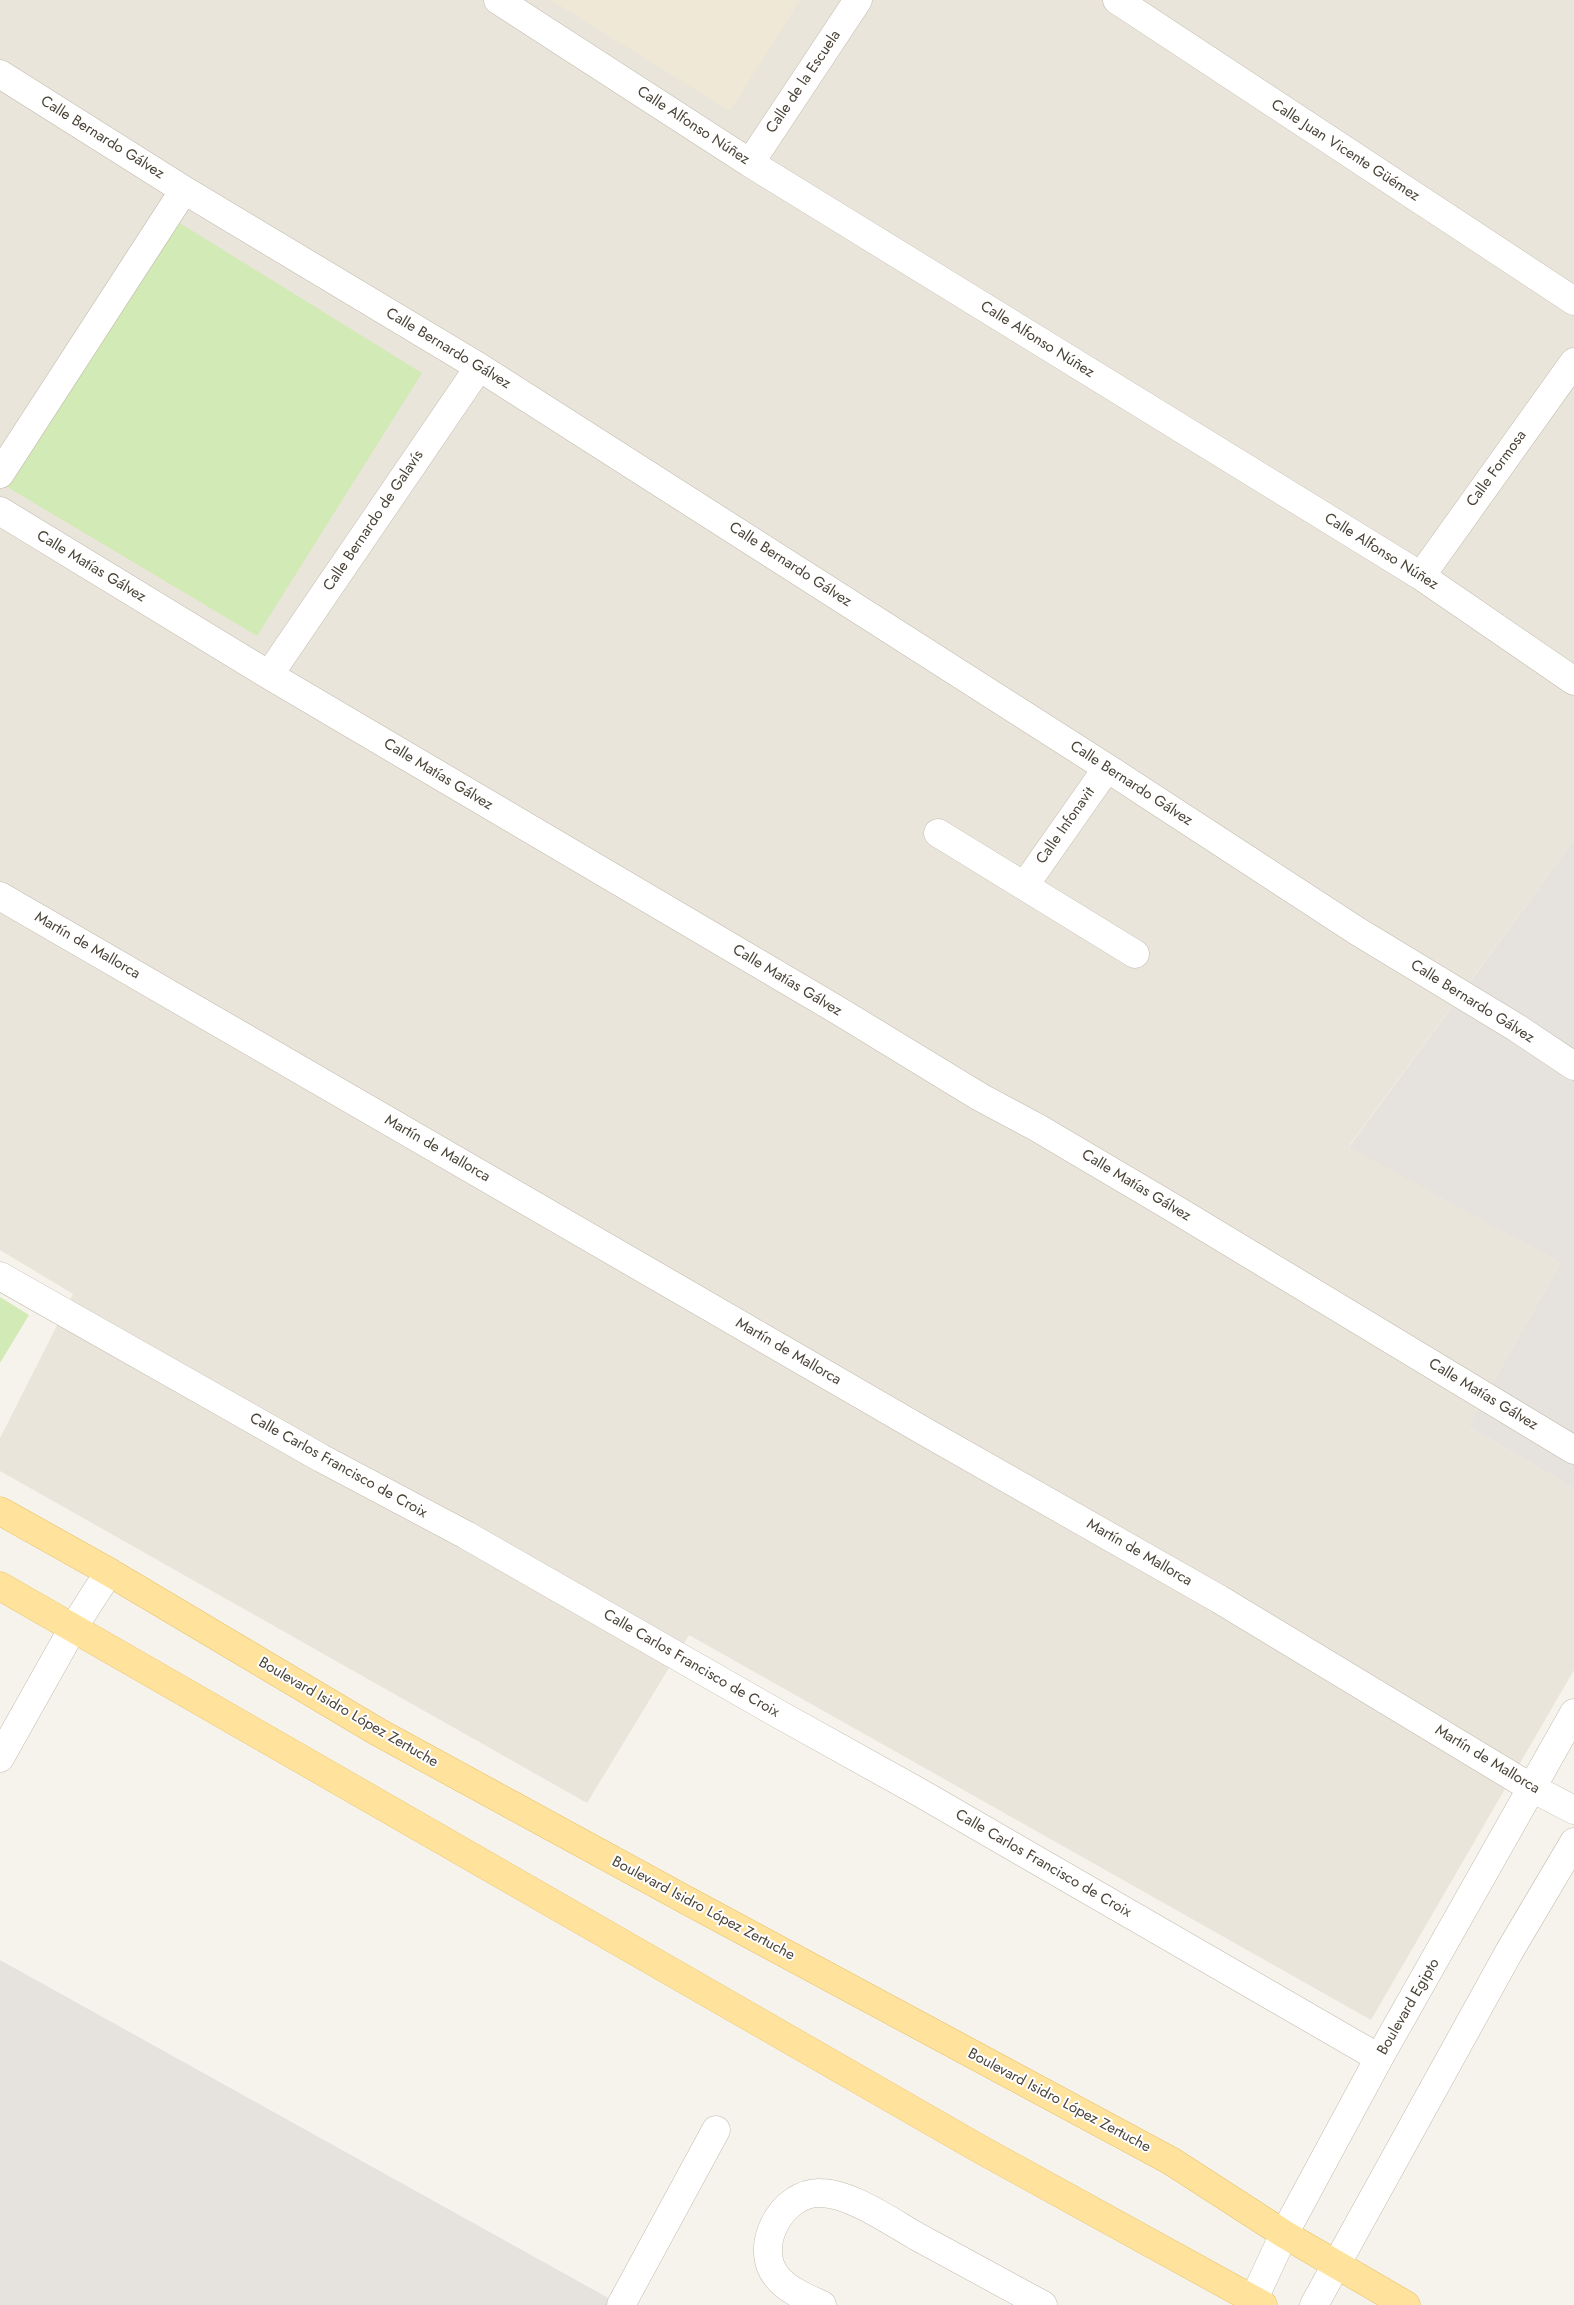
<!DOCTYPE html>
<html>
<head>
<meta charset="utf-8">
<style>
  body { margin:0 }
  canvas { display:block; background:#f6f3ec }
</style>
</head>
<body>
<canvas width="1574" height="2305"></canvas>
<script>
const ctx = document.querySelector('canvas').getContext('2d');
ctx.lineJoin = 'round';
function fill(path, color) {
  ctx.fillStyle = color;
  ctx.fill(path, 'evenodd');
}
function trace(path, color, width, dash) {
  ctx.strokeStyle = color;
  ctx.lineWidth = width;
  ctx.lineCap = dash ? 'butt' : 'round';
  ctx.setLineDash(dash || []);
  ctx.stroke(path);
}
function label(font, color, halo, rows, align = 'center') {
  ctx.font = font + ' Jost,sans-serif';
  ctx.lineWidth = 4;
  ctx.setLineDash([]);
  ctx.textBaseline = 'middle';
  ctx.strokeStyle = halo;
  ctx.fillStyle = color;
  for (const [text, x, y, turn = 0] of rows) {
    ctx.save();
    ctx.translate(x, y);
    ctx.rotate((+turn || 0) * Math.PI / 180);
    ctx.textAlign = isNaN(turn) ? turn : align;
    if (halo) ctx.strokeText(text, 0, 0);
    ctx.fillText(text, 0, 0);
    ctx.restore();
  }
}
const residential = new Path2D(`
  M 0,0 L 1574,0 L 1574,840 L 1349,1146 L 1561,1263 L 1468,1426 L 1574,1488 L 1574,1670 L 1371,2020 L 689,1635 L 587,1803 L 0,1471 L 0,1438 L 73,1294 L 0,1250 Z`);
const industrial = new Path2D(`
  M 1574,840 L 1574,1488 L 1468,1426 L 1561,1263 L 1349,1147 Z
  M 0,1960 L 621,2305 L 0,2305 Z`);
const education = new Path2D(`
  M 551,0 L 800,0 L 730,111 Z`);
const green = new Path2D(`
  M 170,217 L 422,373 L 257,636 L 4,485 Z
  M 0,1297 L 29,1315 L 0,1363 Z`);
const minor = new Path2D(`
  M 498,0 L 750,163 L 1421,576 L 1574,681
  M 1117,0 L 1574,301
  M 0,74 L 184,190 L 479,367 L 1107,768 L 1357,931 L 1517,1028 L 1574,1066
  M 750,163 L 858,0
  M 0,474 L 184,190
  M 0,511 L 269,675 L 839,1011 L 980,1097 L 1038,1128 L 1175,1209 L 1574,1450
  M 1421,576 L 1574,362
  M 269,675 L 479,367
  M 938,833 L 1135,954
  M 1025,885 L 1107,768
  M 0,896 L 929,1434 L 1219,1599 L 1530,1787 L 1574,1810
  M 0,1276 L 321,1458 L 466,1535 L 775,1712 L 917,1791 L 1379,2058
  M 0,1758 L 73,1628 L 109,1572
  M 621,2305 L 716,2130
  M 822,2305 C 807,2298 787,2290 777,2277 C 752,2247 782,2192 820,2193 C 850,2193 890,2221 916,2236 C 958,2259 1000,2282 1043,2305
  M 1251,2305 L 1284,2234 L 1379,2058 L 1574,1713
  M 1314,2305 L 1509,1952 L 1574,1842`);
const major = new Path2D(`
  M 0,1511 L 109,1572 L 378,1732 L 686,1900 L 1171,2161 L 1284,2234 L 1406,2305
  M 0,1586 L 978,2148 L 1263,2305`);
const streetNames = [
  ["Calle de la Escuela",804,82,-56],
  ["Calle Alfonso Núñez",693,126,33],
  ["Calle Bernardo Gálvez",102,138,32],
  ["Calle Juan Vicente Güémez",1345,151,33],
  ["Calle Alfonso Núñez",1037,340,32],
  ["Calle Bernardo Gálvez",448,349,31],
  ["Calle Formosa",1497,469,-54],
  ["Calle Bernardo de Galavís",374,521,-56],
  ["Calle Alfonso Núñez",1381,552,32],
  ["Calle Bernardo Gálvez",790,565,33],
  ["Calle Matías Gálvez",91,567,31],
  ["Calle Matías Gálvez",438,775,31],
  ["Calle Bernardo Gálvez",1131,784,33],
  ["Calle Infonavit",1066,826,-55],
  ["Martín de Mallorca",87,946,30],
  ["Calle Matías Gálvez",787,981,31],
  ["Calle Bernardo Gálvez",1472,1002,32],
  ["Martín de Mallorca",437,1149,30],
  ["Calle Matías Gálvez",1136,1186,31],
  ["Martín de Mallorca",788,1352,30],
  ["Calle Matías Gálvez",1483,1395,31],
  ["Calle Carlos Francisco de Croix",338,1466,29],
  ["Martín de Mallorca",1139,1553,30],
  ["Calle Carlos Francisco de Croix",691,1664,30],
  ["Boulevard Isidro López Zertuche",348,1713,30],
  ["Martín de Mallorca",1487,1760,31],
  ["Calle Carlos Francisco de Croix",1043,1864,30],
  ["Boulevard Isidro López Zertuche",703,1909,28],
  ["Boulevard Egipto",1409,2007,-60],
  ["Boulevard Isidro López Zertuche",1059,2101,28]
];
fill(residential, '#eae5da');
fill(industrial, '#e6e2dd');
fill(education, '#efe8d6');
fill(green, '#d2eab5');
trace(minor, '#c2bbae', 29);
trace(major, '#e6c16a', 29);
trace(minor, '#fff', 28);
trace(major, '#ffe39c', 28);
label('15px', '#4b4439', '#fff', streetNames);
</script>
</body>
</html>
